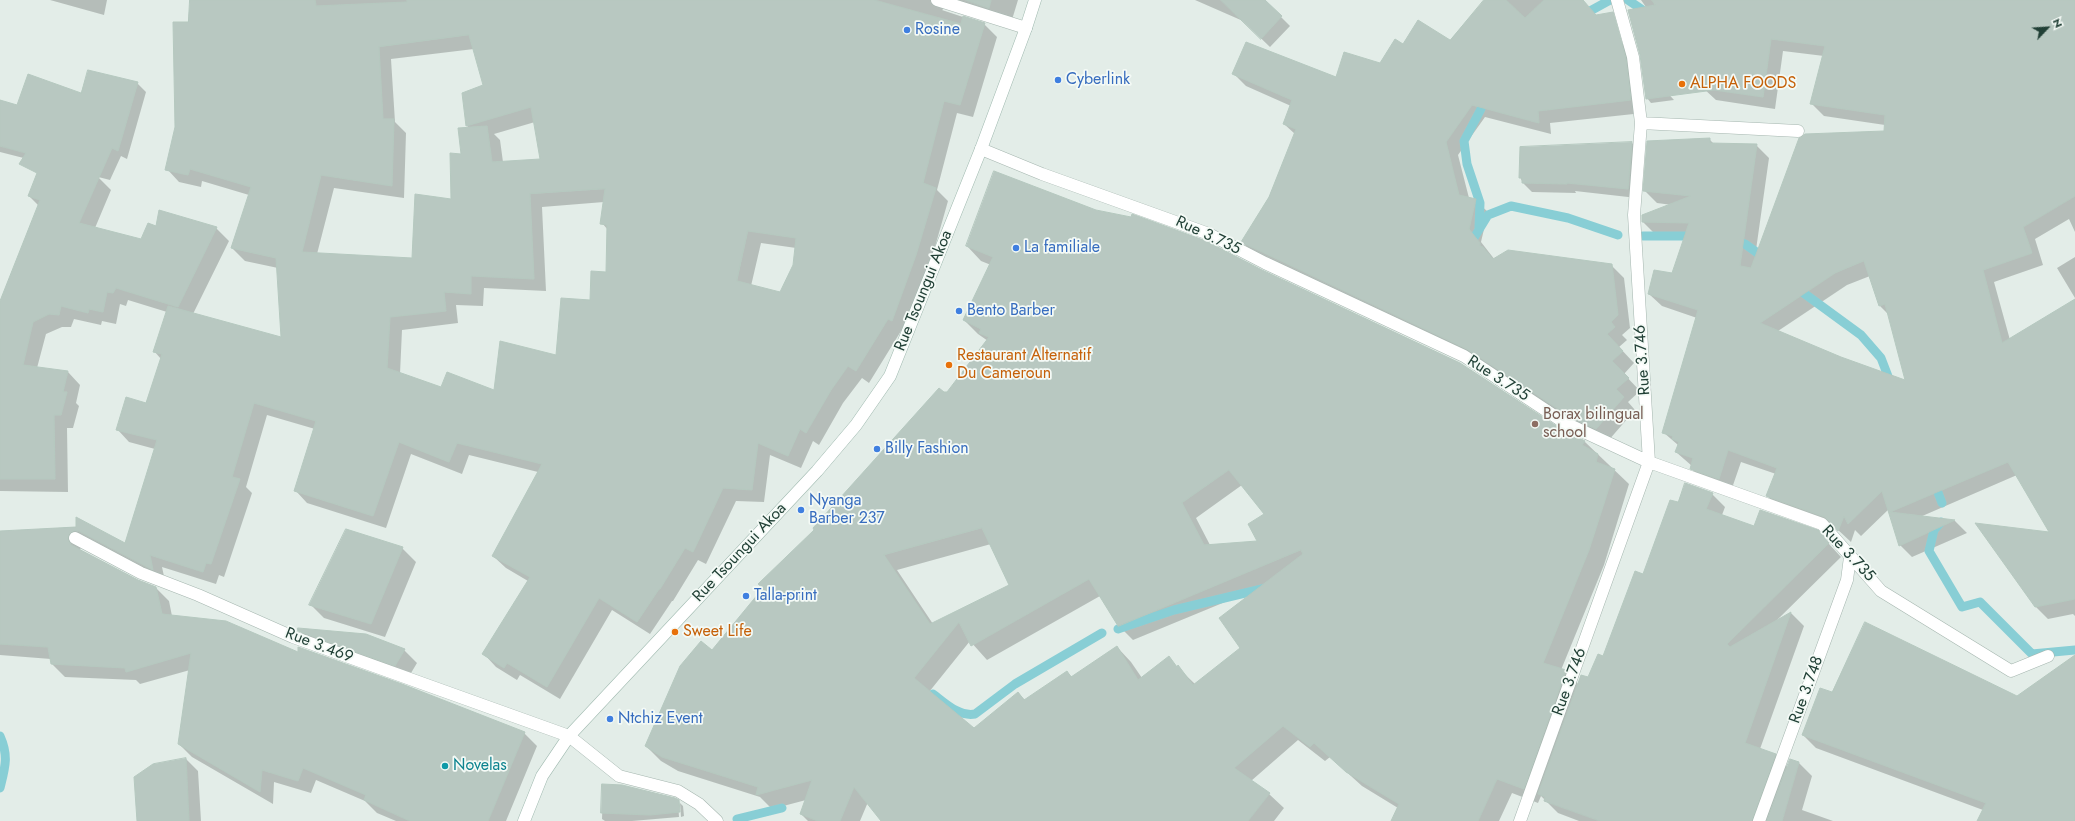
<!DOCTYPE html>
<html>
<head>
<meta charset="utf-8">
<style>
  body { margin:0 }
  #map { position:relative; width:2075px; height:821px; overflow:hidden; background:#e3ede8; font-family:Jost,sans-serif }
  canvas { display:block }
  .north { position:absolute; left:2027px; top:8px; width:40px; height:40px; -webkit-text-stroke:3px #f4faf6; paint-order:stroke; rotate:65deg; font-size:11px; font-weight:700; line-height:16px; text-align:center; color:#214036 }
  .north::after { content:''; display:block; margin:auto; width:14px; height:18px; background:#214036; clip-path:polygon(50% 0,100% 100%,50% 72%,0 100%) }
</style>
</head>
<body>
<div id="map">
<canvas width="2075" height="821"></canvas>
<div class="north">N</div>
</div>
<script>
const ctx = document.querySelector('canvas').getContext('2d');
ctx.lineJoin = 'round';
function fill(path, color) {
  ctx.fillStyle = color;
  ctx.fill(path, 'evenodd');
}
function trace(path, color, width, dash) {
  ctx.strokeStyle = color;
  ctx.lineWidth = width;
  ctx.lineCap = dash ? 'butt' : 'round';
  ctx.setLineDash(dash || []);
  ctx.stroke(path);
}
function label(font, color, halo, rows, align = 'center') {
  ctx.font = font + ' Jost,sans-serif';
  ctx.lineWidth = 3.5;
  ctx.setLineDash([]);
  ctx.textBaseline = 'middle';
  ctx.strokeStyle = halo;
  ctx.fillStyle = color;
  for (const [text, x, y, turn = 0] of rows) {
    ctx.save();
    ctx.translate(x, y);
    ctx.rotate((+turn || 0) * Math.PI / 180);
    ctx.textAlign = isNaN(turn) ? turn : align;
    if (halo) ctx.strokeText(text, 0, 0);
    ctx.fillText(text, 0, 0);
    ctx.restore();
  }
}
const shadow = new Path2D(`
  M 50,0 L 107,0 L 104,15 Z
  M 191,0 L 1018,0 L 1011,23 L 948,5 L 942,10 L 984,24 L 997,37 L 973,117 L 957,113 L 937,190 L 948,201 L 929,268 L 905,333 L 901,331 L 869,383 L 862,378 L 843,403 L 819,445 L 813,441 L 801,468 L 770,455 L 764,502 L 736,501 L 706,564 L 698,560 L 673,601 L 672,601 L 650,634 L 612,610 L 560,699 L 520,675 L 517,680 L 496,667 L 484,654 L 528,581 L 506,568 L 493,556 L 538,472 L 469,455 L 462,474 L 411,454 L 386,528 L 307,503 L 295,490 L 315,429 L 267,415 L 246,487 L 252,493 L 224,577 L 219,575 L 216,584 L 162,567 L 165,581 L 81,547 L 80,550 L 137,581 L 156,588 L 169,601 L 172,616 L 299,653 L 524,733 L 537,746 L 506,821 L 396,821 L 377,813 L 365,801 L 316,780 L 311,793 L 274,782 L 273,804 L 192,757 L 179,744 L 190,670 L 140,684 L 136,680 L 65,677 L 52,664 L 51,659 L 0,655 L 0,532 L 77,527 L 125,544 L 155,449 L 129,442 L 117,429 L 146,404 L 161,359 L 154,351 L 167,312 L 128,300 L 126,306 L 120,304 L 116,324 L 102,321 L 101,325 L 74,319 L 71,327 L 62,327 L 46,334 L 37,368 L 68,372 L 80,385 L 76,403 L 79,406 L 73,428 L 67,428 L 68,492 L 0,491 L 0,303 L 39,206 L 29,196 L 98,177 L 111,190 L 95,228 L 141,240 L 157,227 L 216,228 L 229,241 L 193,314 L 282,339 L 278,268 L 245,261 L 232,248 L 249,195 L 202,181 L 201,187 L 179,182 L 167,169 L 176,127 ZM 474,49 L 484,86 L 466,125 L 469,128 L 452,200 L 413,259 L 317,254 L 334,188 L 404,198 L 406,133 L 395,122 L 391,59 ZM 535,122 L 541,160 L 503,162 L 500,140 L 494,134 ZM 604,202 L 602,223 L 608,230 L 607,273 L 557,357 L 494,392 L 441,388 L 400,374 L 402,330 L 458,323 L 456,305 L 483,306 L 484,288 L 546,291 L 542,207 ZM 761,243 L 796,248 L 794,265 L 780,293 L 751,286 Z
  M 1195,0 L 1264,0 L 1290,26 L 1270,47 L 1243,21 Z
  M 1485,0 L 1582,0 L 1633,55 L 1643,113 L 1550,123 L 1551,134 L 1485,117 L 1458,155 L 1469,198 L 1475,200 L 1488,212 L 1481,242 L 1495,260 L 1611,265 L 1624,278 L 1630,328 L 1622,335 L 1627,340 L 1619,347 L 1634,363 L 1624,374 L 1640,391 L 1628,402 L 1635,410 L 1608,441 L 1582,429 L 1481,361 L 1254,254 L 1242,242 L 1269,197 L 1295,134 L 1284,124 L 1291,106 L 1246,86 L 1234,74 L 1337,78 L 1381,64 L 1403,45 L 1451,42 Z
  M 1641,0 L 2075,0 L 2075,232 L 2069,219 L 2035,239 L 2043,265 L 1994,282 L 2010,340 L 2075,300 L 2075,616 L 2073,614 L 2048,619 L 2035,606 L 2051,534 L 2017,475 L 1920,517 L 1955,521 L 1967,533 L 1912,557 L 1900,545 L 1889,509 L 1861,536 L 1855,530 L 1851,542 L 1837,529 L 1780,508 L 1767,496 L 1776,474 L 1741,462 L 1731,491 L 1703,481 L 1691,468 L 1692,466 L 1676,452 L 1678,445 L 1663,432 L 1697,318 L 1662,306 L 1649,294 L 1673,274 L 1686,235 L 1655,234 L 1643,222 L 1672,205 L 1657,203 L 1644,190 L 1710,140 L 1714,144 L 1756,145 L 1769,158 L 1755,257 L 1885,132 L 1885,125 L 1824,116 L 1812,104 L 1824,56 L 1783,51 L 1775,109 L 1716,100 L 1703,88 ZM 1870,276 L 1880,306 L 1889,315 L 1906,381 L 1840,358 L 1778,331 L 1847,285 Z
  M 1643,66 L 1674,100 L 1651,103 L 1647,98 Z
  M 137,83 L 146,92 L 127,159 L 121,156 L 110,180 L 0,152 L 0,103 L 17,106 Z
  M 1632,143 L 1641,152 L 1637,198 L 1575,191 L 1576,193 L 1532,192 L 1523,183 L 1520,177 Z
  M 967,246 L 1560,430 L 1585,442 L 1629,484 L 1604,565 L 1561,670 L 1566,671 L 1578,684 L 1589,678 L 1603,658 L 1678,504 L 1712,494 L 1725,507 L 1722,515 L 1755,527 L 1817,531 L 1841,557 L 1775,622 L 1791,613 L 1804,626 L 1760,749 L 1775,754 L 1788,767 L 1790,760 L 1799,763 L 1812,776 L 1802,810 L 1833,821 L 1579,821 L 1558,813 L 1541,796 L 1538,803 L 1512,793 L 1499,821 L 1392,821 L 1398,808 L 1362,786 L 1330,757 L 1325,761 L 1298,740 L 1251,781 L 1269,794 L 1284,808 L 1274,821 L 883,821 L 868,802 L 860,821 L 808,821 L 801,814 L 806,800 L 772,809 L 760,797 L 678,771 L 661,761 L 646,746 L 713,652 L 816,530 L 944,393 L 947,393 L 988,341 L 978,334 L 964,320 L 991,265 L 981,261 ZM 1242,485 L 1265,515 L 1259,542 L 1210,545 L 1196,518 ZM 991,544 L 1010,585 L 933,624 L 897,570 ZM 1259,588 L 1242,648 L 1195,684 L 1168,658 L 1142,678 L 1131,662 L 1117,647 L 1072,677 L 1067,672 L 1026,701 L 1018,693 L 974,730 L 929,692 L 970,641 L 987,660 L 1100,596 L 1118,625 L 1133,640 Z
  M 2075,257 L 2075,298 L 2057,268 Z
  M 402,548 L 416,562 L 385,637 L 324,618 L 310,604 Z
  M 299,630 L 404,650 L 417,663 L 408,678 L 312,644 Z
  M 2075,690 L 2075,821 L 1978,821 L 1983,810 L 1816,748 L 1803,735 L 1833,694 L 2028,702 Z
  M 186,759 L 198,771 L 201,821 L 138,821 Z
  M 603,785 L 678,802 L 679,817 L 632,821 L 605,821 L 602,819 Z
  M 680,803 L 683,806 L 684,816 L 681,817 Z`);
const stream = new Path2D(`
  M 1628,0 L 1650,15
  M 1581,16 L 1610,0
  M 1479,227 L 1480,203 L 1467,164 L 1464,141 L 1481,109
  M 1643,236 L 1696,236
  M 1733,240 L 1745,244 L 1766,259
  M 1469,246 L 1488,215 L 1511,206 L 1568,218 L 1618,235
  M 1794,286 L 1861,335 L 1881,358 L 1891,384
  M 1934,482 L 1942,503
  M 1941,522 L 1934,530 L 1929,551 L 1962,607 L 1980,602 L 2032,654 L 2075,650
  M 1118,629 L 1174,610 L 1266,588
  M 933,694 C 945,703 959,717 975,714 L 1015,684 L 1102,633
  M 0,736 C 9,756 5,768 0,788
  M 737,819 L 782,808`);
const building = new Path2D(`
  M 190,0 L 315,0 L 316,6 L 407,2 L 407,0 L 874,0 L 961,24 L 963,16 L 985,23 L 960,105 L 944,101 L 923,183 L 936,188 L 916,255 L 892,321 L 888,319 L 856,371 L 848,366 L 831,390 L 806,433 L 800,429 L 788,456 L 758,443 L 752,490 L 723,488 L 693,552 L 685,548 L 660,589 L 659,589 L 637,622 L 599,598 L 547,687 L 507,663 L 504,668 L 482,654 L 530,577 L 492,556 L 542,464 L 457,443 L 449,462 L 399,442 L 373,516 L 294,491 L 316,421 L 254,403 L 232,477 L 240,479 L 211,564 L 206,563 L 203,572 L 150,555 L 153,570 L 79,531 L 74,531 L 69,534 L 68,539 L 71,545 L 138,580 L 156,587 L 162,614 L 226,621 L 298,652 L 298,647 L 402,684 L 525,732 L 488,821 L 410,821 L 364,800 L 366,795 L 303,768 L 298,781 L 262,770 L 260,792 L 178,744 L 191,653 L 126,672 L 125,668 L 51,664 L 48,647 L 0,644 L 0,531 L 76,527 L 76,517 L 125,543 L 157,440 L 116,430 L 126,397 L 146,403 L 162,354 L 153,352 L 168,306 L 281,337 L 276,258 L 231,248 L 251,187 L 190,169 L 188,175 L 165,170 L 175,127 L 173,22 L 188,22 ZM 469,35 L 483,85 L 462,93 L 466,126 L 531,107 L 540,159 L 492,162 L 487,126 L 458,128 L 461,154 L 450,153 L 451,199 L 415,194 L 412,258 L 302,252 L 321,175 L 392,186 L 394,119 L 383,119 L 379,47 ZM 605,189 L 600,224 L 607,225 L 606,272 L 591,271 L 590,300 L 561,298 L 556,355 L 500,341 L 494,390 L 447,372 L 441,387 L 387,368 L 390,317 L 446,311 L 444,292 L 471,294 L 471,276 L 534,279 L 530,194 ZM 748,231 L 796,238 L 793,265 L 780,292 L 737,281 Z
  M 966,0 L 991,0 L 989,8 Z
  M 1221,0 L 1265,0 L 1282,16 L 1261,39 Z
  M 1484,0 L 1506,0 L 1525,18 L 1544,0 L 1583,0 L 1596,15 L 1613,12 L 1626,58 L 1631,100 L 1538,111 L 1539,123 L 1472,105 L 1446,142 L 1459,195 L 1476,199 L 1469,229 L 1480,243 L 1480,246 L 1483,247 L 1493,259 L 1508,250 L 1612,264 L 1618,315 L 1611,322 L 1615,327 L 1607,334 L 1623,351 L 1612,361 L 1629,378 L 1616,389 L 1624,397 L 1596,429 L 1569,416 L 1467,349 L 1241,242 L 1269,197 L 1296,129 L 1283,124 L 1292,100 L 1232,74 L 1246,42 L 1336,77 L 1344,52 L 1380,63 L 1395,39 L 1403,44 L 1418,20 L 1450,40 Z
  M 1652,0 L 2075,0 L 2075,196 L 2023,227 L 2032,253 L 1983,270 L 2002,343 L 2075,299 L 2075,599 L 2035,607 L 1975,523 L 2049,532 L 2008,462 L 1890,512 L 1955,520 L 1899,546 L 1882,491 L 1848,524 L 1844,516 L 1838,531 L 1825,517 L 1766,496 L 1777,468 L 1728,450 L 1719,479 L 1690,469 L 1693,458 L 1675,452 L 1679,442 L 1672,439 L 1673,436 L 1662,433 L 1698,310 L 1648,294 L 1654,270 L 1672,273 L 1689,223 L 1642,222 L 1642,215 L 1691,196 L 1643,191 L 1647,141 L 1710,138 L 1710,143 L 1757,144 L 1740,266 L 1751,268 L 1799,138 L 1805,134 L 1884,131 L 1885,115 L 1810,104 L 1825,46 L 1771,39 L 1763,97 L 1714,90 L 1646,99 L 1640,55 L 1628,10 L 1655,5 ZM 1864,261 L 1879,306 L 1885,304 L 1905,380 L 1841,357 L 1760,323 L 1835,273 Z
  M 88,70 L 138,82 L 118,151 L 112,148 L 79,223 L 141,239 L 148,223 L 156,226 L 159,210 L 217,227 L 178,307 L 116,288 L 113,293 L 107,292 L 103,312 L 89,309 L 88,313 L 61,306 L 59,315 L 49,314 L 33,322 L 23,365 L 68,371 L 63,392 L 67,392 L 61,415 L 54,415 L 55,479 L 0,479 L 0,301 L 40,200 L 28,196 L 37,173 L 19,164 L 26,153 L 0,146 L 0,100 L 17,105 L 28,74 L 81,93 Z
  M 1632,142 L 1628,189 L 1567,183 L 1567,184 L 1522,183 L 1522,178 L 1519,178 L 1520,147 Z
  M 994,171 L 1096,210 L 1131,217 L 1132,214 L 1206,241 L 1262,270 L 1460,363 L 1561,429 L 1585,441 L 1582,445 L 1598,454 L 1596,462 L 1615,469 L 1589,550 L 1543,663 L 1566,670 L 1524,789 L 1497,779 L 1478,821 L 1391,821 L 1399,804 L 1346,772 L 1314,743 L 1310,747 L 1283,726 L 1234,768 L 1270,793 L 1248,821 L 881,821 L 854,787 L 840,821 L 818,821 L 800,814 L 812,780 L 756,795 L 758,787 L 662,757 L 645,746 L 680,666 L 701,641 L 712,650 L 763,588 L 758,584 L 814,530 L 813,528 L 939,388 L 944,392 L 947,392 L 989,337 L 979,333 L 981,329 L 963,320 L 993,257 L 966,246 ZM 1229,470 L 1264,514 L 1248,524 L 1257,541 L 1204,545 L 1182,503 ZM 982,528 L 1009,585 L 930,624 L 884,555 ZM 1301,550 L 1303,554 L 1219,618 L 1240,648 L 1193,685 L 1178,665 L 1177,667 L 1169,656 L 1138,680 L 1117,646 L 1071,677 L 1067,671 L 1024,700 L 1018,692 L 974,728 L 914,678 L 959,622 L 971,646 L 1089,579 L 1118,626 Z
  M 1685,483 L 1713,493 L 1706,509 L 1754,526 L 1760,510 L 1818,530 L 1829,543 L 1727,644 L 1730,647 L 1791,612 L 1745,743 L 1776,754 L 1752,821 L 1600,821 L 1544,801 L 1545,797 L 1538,794 L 1581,675 L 1588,677 L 1598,654 L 1603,656 L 1635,571 L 1643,574 L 1670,500 L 1678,502 Z
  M 346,529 L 403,547 L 371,624 L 309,605 Z
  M 1865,622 L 2017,696 L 2075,655 L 2075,821 L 1977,821 L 1986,803 L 1802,735 L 1820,688 L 1832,692 Z
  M 298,628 L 366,634 L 405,649 L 395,666 L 298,631 Z
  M 186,758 L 189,821 L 137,821 L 134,777 L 153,764 Z
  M 1790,759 L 1799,762 L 1782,821 L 1767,821 Z
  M 602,784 L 622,785 L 675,798 L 679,800 L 680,812 L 650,815 L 601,813 Z`);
const street = new Path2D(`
  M 937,0 L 1026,28
  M 1641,123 L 1798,131
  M 981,149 L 1042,174 L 1209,234 L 1265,263 L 1464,356 L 1565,423 L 1649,462 L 1822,524 L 1881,591 L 2011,671 L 2048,656
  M 75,538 L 141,573 L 198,595 L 293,637 L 569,736 L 619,776 L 678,791 L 699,804 L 717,821
  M 1520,821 L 1649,462 L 1634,215 L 1641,123 L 1633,57 L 1617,0
  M 1759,821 L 1847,580 L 1850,557`);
const secondary = new Path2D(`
  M 524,821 L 542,776 L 569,736 L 817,471 L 856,425 L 890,376 L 981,149 L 1026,28 L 1035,0`);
const markers = [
  [907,30,4,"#3f7fe0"],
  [1058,80,4,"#3f7fe0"],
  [1682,84,4,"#e8710a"],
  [1016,248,4,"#3f7fe0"],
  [959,311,4,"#3f7fe0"],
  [949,365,4,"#e8710a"],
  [1535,424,4,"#8d6e63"],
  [877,449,4,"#3f7fe0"],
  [801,510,4,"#3f7fe0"],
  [746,596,4,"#3f7fe0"],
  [675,632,4,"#e8710a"],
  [610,719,4,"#3f7fe0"],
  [445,766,4,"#0f9aa8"]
];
const shopNames = [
  ["Rosine",915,30],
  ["Cyberlink",1066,80],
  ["La familiale",1024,248],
  ["Bento Barber",967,311],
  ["Billy Fashion",885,449],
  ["Nyanga",809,501],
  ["Barber 237",809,519],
  ["Talla-print",754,596],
  ["Ntchiz Event",618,719]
];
const foodNames = [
  ["ALPHA FOODS",1690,84],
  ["Restaurant Alternatif",957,356],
  ["Du Cameroun",957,374],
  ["Sweet Life",683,632]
];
const streetNames = [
  ["Rue 3.735",1208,236,25],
  ["Rue Tsoungui Akoa",924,291,-68],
  ["Rue 3.746",1643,360,-94],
  ["Rue 3.735",1498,379,33],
  ["Rue Tsoungui Akoa",740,553,-47],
  ["Rue 3.735",1848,554,47],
  ["Rue 3.469",319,646,21],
  ["Rue 3.746",1570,682,-70],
  ["Rue 3.748",1807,690,-70]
];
const educationNames = [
  ["Borax bilingual",1543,415],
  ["school",1543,433]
];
const cultureNames = [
  ["Novelas",453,766]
];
fill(shadow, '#0003');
trace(stream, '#88ced5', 9);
fill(building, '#b8c8c1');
trace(building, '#b5c8bf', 1);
trace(street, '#a5b6af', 13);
trace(secondary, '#a0bab0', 13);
trace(street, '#fff', 12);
trace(secondary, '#fff', 12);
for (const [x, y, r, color] of markers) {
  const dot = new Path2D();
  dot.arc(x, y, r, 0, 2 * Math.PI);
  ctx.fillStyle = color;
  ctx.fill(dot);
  trace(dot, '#f4faf6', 1.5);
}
label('16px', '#366cbe', '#f4faf6', shopNames, 'left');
label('16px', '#c56008', '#f4faf6', foodNames, 'left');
label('16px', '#214036', '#f4faf6', streetNames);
label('16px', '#785e54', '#f4faf6', educationNames, 'left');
label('16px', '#0d838f', '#f4faf6', cultureNames, 'left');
</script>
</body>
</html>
